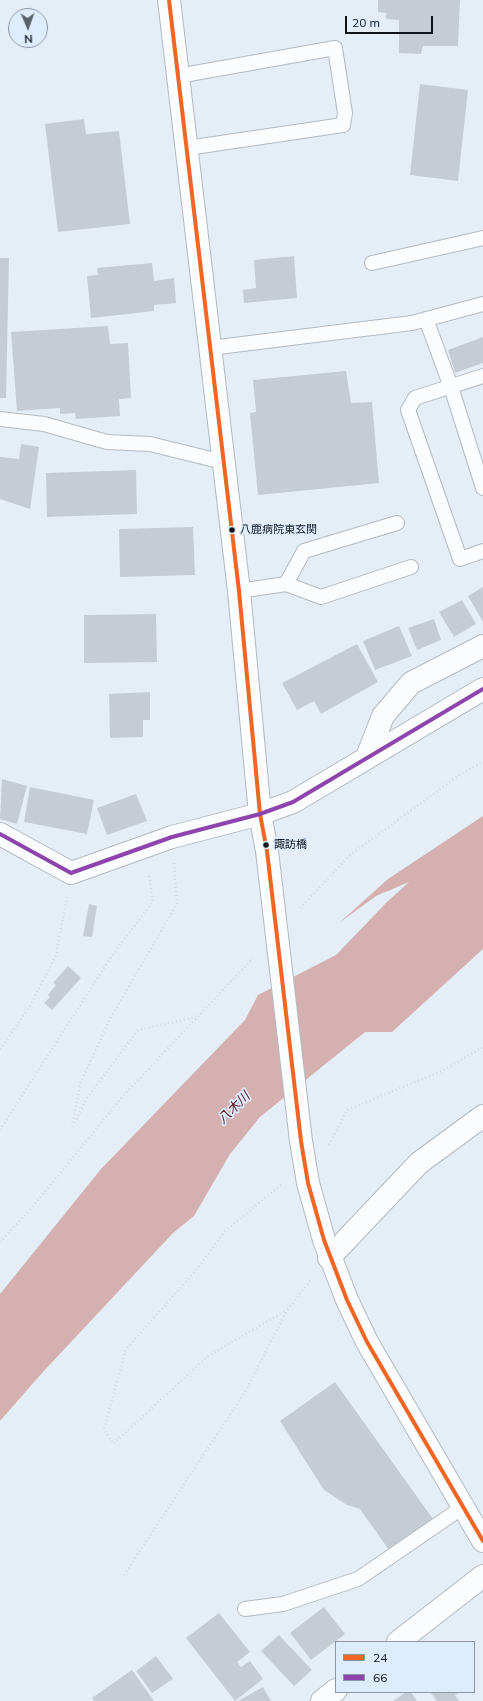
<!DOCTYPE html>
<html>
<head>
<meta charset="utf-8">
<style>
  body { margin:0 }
  #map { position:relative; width:483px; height:1701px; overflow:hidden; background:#e5eef7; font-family:Mulish,sans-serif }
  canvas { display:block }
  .legend { position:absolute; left:335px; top:1641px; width:140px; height:52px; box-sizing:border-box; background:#deedfe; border:1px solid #8c97a3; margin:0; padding:5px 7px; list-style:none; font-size:12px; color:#10151b }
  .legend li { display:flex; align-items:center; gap:8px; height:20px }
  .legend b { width:20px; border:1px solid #8c97a3 }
  .north { position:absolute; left:8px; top:8px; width:40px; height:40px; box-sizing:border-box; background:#deedfe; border:1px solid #8c97a3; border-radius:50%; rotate:178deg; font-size:11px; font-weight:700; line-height:16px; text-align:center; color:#10151b }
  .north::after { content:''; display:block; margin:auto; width:14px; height:18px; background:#5b6168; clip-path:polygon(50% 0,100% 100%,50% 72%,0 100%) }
  .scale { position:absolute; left:345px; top:16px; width:88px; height:18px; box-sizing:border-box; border:2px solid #10151b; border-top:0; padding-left:5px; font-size:12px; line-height:14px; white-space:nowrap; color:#10151b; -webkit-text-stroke:3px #deedfe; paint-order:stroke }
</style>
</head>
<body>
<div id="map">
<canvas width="483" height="1701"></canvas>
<ul class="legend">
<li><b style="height:5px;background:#f26522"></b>24</li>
<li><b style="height:5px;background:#8e44ad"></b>66</li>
</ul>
<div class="north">N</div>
<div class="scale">20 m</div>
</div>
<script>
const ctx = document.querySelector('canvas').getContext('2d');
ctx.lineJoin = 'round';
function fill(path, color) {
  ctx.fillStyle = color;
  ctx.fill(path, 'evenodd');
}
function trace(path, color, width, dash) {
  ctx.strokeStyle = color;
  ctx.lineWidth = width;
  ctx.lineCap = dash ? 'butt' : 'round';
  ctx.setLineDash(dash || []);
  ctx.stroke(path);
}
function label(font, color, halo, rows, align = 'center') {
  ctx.font = font + ' Mulish,"Noto Sans JP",sans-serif';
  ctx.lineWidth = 3.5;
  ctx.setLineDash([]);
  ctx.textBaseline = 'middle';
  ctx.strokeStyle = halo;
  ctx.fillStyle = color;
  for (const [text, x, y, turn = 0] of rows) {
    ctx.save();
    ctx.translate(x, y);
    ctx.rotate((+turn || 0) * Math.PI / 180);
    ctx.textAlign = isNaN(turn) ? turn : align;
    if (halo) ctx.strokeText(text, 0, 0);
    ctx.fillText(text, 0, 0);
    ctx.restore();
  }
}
const water = new Path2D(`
  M 483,816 L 483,949 L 392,1032 L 365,1032 L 260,1117 L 230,1154 L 194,1216 L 173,1233 L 42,1373 L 0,1421 L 0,1294 L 101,1169 L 245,1020 L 258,995 L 336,955 L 387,902 L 409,882 L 376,896 L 339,923 L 388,879 Z`);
const building = new Path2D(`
  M 378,0 L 460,0 L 458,46 L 423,46 L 421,54 L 399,53 L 399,20 L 386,19 L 386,13 L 378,12 Z
  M 420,84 L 468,90 L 458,181 L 410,175 Z
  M 84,119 L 86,134 L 119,131 L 130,224 L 58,232 L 45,124 Z
  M 294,256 L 297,298 L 244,303 L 243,290 L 256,288 L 254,260 Z
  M 0,258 L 9,258 L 6,398 L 0,398 Z
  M 152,263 L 154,281 L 174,278 L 176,303 L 154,305 L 154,311 L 91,318 L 87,276 L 98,275 L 97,268 Z
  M 108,326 L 110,344 L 128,343 L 131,398 L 119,399 L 120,416 L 76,419 L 75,413 L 60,414 L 60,408 L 17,411 L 11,332 Z
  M 483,337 L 483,363 L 455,373 L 448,350 Z
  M 346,371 L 351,403 L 372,402 L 379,483 L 258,495 L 250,413 L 256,412 L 253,380 Z
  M 21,444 L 39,447 L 30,509 L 0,499 L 0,457 L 19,459 Z
  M 136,470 L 137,514 L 47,517 L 46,473 Z
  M 193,527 L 195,575 L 120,577 L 119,529 Z
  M 483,587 L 483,622 L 468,596 Z
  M 462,600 L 476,624 L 454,637 L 439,612 Z
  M 156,614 L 157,662 L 84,663 L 84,615 Z
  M 434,619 L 441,640 L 417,650 L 408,628 Z
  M 399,626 L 412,656 L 375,670 L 363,641 Z
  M 357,644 L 378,682 L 321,714 L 314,701 L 297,710 L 282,683 Z
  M 150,692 L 150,720 L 143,720 L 143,737 L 110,738 L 109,694 Z
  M 2,779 L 27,786 L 17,824 L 0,819 Z
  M 30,787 L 94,800 L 87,834 L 24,822 Z
  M 136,794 L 147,821 L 107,835 L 97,808 Z
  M 89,904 L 97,906 L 92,937 L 83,936 Z
  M 68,966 L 81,978 L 52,1010 L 44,1003 L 50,997 L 48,995 L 56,985 L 53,983 Z
  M 335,1382 L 433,1519 L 389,1550 L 360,1509 L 347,1505 L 324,1490 L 280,1421 Z
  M 324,1607 L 345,1634 L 311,1660 L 290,1633 Z
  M 219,1613 L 250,1652 L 237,1662 L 241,1667 L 250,1661 L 263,1679 L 235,1701 L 186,1638 Z
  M 279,1635 L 312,1670 L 294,1686 L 261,1651 Z
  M 156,1656 L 173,1679 L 152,1693 L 136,1671 Z
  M 132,1670 L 154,1701 L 94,1701 L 92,1698 Z
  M 263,1687 L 271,1701 L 238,1701 Z
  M 406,1692 L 411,1692 L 417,1701 L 393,1701 Z
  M 430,1692 L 460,1692 L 455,1695 L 459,1701 L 437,1701 Z`);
const path = new Path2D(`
  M 174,863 L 177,904 L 111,1017 L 80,1084 L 72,1128 L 87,1098 L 138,1030 L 196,1017
  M 300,908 L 349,856 L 462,773 L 483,762
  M 0,1049 L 29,1008 L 56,955 L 67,897
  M 0,1130 L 113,954 L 153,902 L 149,874
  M 329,1145 L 347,1110 L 442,1071 L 483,1047
  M 281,1185 L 225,1231 L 198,1268 L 126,1349 L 104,1429 L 113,1444 L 208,1356 L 287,1310
  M 0,1242 L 29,1211 L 123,1096 L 253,958
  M 124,1575 L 245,1392 L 287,1310 L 311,1280`);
const service = new Path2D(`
  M 178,76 L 335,48 L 345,113 L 343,125 L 187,148
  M 372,263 L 483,238
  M 426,319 L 451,387 L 483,488
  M 210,348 L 412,323 L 483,304
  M 483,376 L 415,398 L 408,410 L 460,559 L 483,551
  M 0,419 L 44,424 L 107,442 L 150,444 L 223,462
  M 286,584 L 304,551 L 397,523
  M 239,591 L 286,584 L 321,597 L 411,567
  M 245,1609 L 283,1604 L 358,1579 L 463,1507`);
const minor = new Path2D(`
  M 367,757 L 383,716 L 411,683 L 483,646
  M 0,834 L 71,873 L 172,837 L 260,814
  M 329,1258 L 419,1163 L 483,1116`);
const tertiary = new Path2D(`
  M 169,0 L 239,591 L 260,814 L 267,851
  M 260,814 L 293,802 L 483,689
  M 324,1240 L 347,1300 L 367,1342 L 483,1541`);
const secondary = new Path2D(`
  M 398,1642 L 483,1576
  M 322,1701 L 336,1690`);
const tertiaryBridge = new Path2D(`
  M 267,851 L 301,1141 L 308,1183 L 324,1240`);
const bus1 = new Path2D(`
  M 169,0 L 239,591 L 260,814 L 267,851 L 301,1141 L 308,1183 L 324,1240 L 347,1300 L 367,1342 L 483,1541`);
const bus2 = new Path2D(`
  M 0,834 L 71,873 L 172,837 L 260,814 L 293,802 L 483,689`);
const markers = [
  [232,530,3.5,"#10151b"],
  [266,845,3.5,"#10151b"]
];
const busNames = [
  ["八鹿病院東玄関",240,530],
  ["諏訪橋",274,845]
];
const waterNames = [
  ["八木川",234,1108,-45]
];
fill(water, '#d5b0b0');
fill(building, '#c6ccd4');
trace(service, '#b3bac1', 16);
trace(minor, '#b3bac1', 24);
trace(tertiary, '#b3bac1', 24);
trace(secondary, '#b3bac1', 24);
trace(path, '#d6d8db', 2.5, [1, 3]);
trace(service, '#fbfcfe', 14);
trace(minor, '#fbfcfe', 22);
trace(tertiary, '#fbfcfe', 22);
trace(secondary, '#fbfcfe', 22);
trace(tertiaryBridge, '#b3bac1', 24, []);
trace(tertiaryBridge, '#fbfcfe', 22);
trace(bus1, '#f26522', 4);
trace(bus2, '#8e44ad', 4);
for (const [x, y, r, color] of markers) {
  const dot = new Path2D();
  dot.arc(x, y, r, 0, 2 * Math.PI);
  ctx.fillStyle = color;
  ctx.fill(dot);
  trace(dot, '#deedfe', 1.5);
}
label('11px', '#10151b', '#deedfe', busNames, 'left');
label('italic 13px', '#591616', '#deedfe', waterNames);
</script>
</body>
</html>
